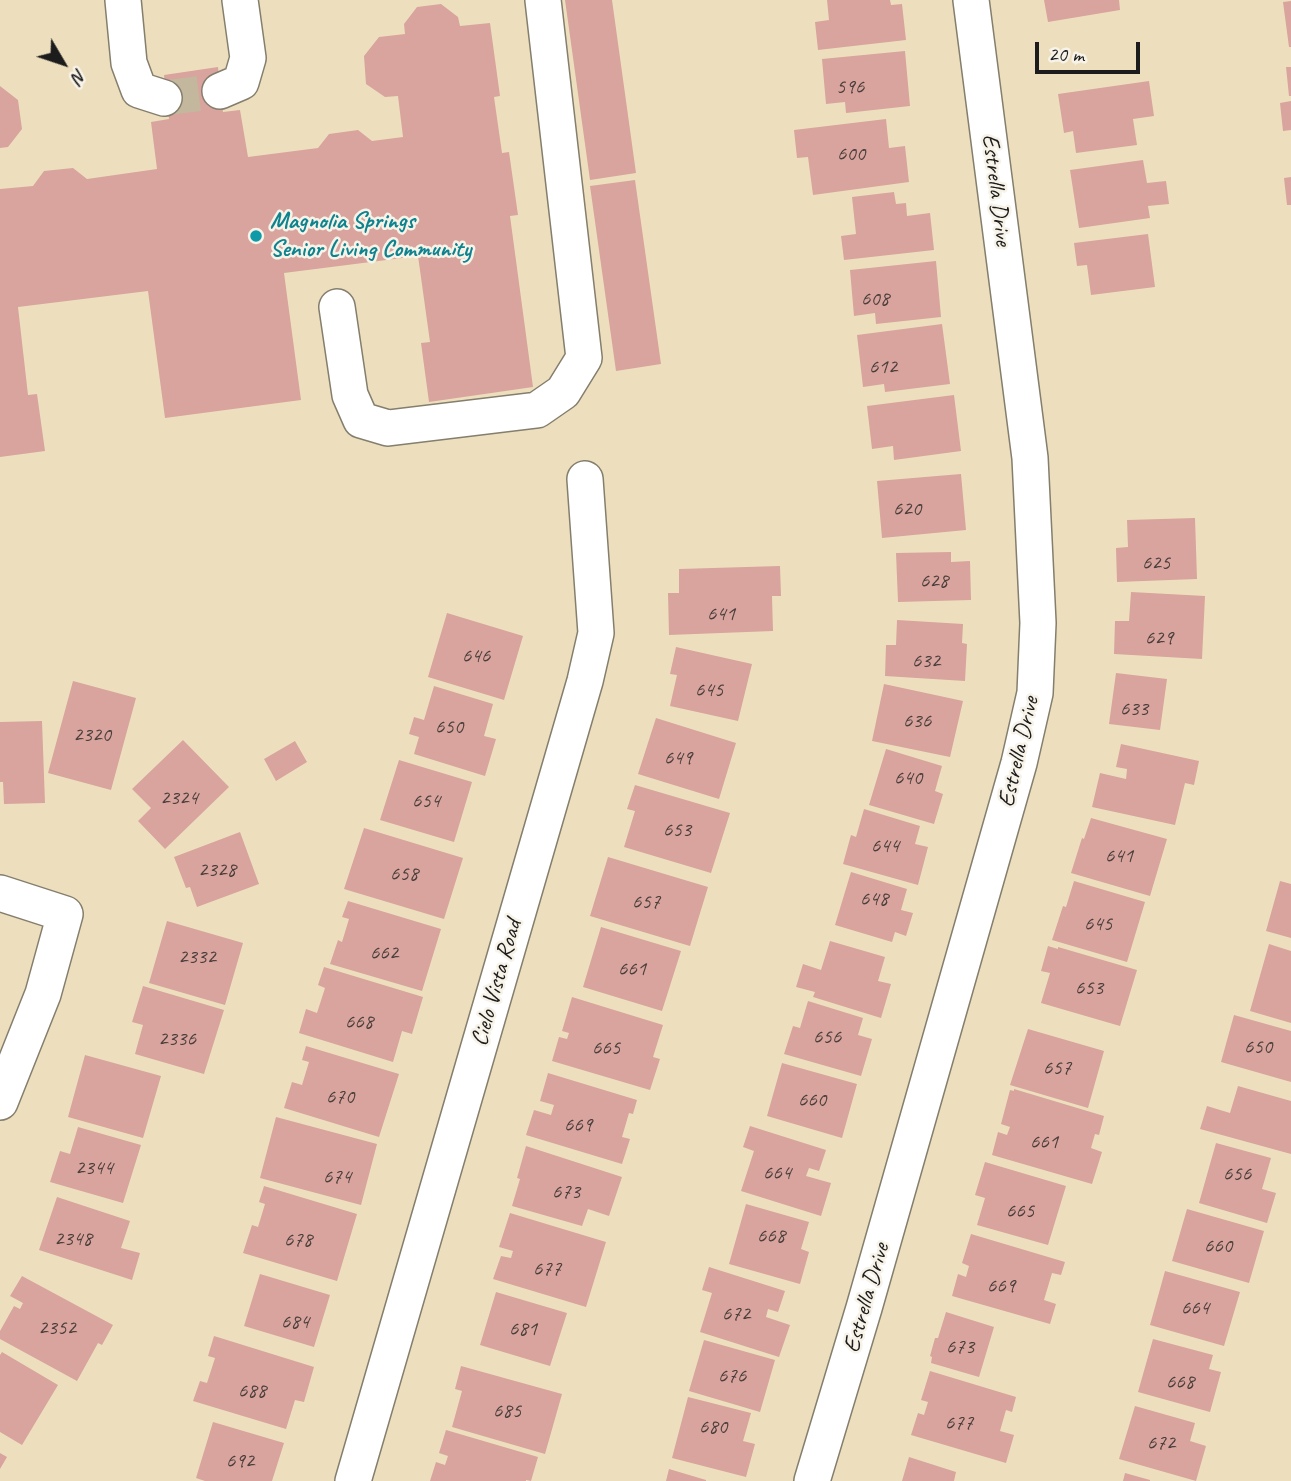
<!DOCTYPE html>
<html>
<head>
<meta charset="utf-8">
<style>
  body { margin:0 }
  #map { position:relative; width:1291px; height:1481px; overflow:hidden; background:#eddfbe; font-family:Caveat,sans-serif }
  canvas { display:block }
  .north { position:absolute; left:28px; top:28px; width:70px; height:70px; -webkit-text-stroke:5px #f7f3e8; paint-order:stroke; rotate:129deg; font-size:19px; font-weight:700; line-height:28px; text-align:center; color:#1c1c1c }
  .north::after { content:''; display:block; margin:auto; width:24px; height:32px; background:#1c1c1c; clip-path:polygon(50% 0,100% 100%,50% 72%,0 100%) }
  .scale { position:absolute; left:1035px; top:42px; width:105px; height:32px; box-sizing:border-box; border:4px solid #1c1c1c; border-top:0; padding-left:9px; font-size:21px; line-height:24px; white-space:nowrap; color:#1c1c1c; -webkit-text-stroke:5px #f7f3e8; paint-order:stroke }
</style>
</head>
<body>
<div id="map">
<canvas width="1291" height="1481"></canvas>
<div class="north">N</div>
<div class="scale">20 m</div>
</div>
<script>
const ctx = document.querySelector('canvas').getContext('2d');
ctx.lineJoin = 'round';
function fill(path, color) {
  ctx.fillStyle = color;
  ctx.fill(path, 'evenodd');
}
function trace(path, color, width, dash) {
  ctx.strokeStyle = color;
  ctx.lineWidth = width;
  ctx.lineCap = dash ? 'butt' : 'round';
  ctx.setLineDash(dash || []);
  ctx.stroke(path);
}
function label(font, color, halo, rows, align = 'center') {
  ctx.font = font + ' Caveat,sans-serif';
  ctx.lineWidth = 5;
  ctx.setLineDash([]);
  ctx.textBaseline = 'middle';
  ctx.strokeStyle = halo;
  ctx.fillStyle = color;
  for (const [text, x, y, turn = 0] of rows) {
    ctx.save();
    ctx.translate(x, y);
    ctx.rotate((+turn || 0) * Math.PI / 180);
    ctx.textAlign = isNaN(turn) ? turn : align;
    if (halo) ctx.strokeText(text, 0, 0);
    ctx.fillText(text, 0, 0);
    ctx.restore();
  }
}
const building = new Path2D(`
  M 565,0 L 612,0 L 636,173 L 590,180 Z
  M 827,0 L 890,0 L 891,5 L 902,4 L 906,40 L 818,50 L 815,22 L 829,20 Z
  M 1044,0 L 1119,0 L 1120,10 L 1048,22 Z
  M 1291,1 L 1291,47 L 1289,47 L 1283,2 Z
  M 441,4 L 458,17 L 460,26 L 490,23 L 500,96 L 494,97 L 502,153 L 509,152 L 518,215 L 510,216 L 533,387 L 429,402 L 421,343 L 430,342 L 418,256 L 284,273 L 301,400 L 165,418 L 148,291 L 18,307 L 28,395 L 37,394 L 45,451 L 0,457 L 0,189 L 33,186 L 44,171 L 73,168 L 87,179 L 157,169 L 151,122 L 169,119 L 164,75 L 218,67 L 223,112 L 240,110 L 248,157 L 318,148 L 329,134 L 358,130 L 372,141 L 403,137 L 398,96 L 385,97 L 366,84 L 364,56 L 379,37 L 405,34 L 404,24 L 417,7 Z
  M 905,51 L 910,106 L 846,113 L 845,102 L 826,104 L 822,59 Z
  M 1286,67 L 1291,67 L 1291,96 L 1289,96 Z
  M 1149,81 L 1154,116 L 1133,119 L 1137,145 L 1076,153 L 1073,131 L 1064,133 L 1058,94 Z
  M 0,86 L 18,100 L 22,129 L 8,147 L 0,148 Z
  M 1291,101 L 1291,130 L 1283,131 L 1280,103 Z
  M 886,119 L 889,148 L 905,146 L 909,182 L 813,195 L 808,157 L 797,158 L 794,130 Z
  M 1143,160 L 1147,183 L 1166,181 L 1169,204 L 1148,206 L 1150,218 L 1079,228 L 1070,170 Z
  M 1291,177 L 1291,205 L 1287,205 L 1284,178 Z
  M 635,180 L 661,364 L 616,371 L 590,186 Z
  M 894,192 L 896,204 L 906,203 L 907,216 L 930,213 L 934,250 L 844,260 L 841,236 L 856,234 L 852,197 Z
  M 1148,234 L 1155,287 L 1091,295 L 1087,265 L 1077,266 L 1074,243 Z
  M 936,261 L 941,317 L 876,324 L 875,313 L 854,316 L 850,270 Z
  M 942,324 L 950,384 L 885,392 L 884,384 L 863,387 L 857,335 Z
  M 954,395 L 961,451 L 894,460 L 893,446 L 872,449 L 867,406 Z
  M 961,474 L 966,530 L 882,538 L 877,481 Z
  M 1195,518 L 1197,579 L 1117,582 L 1116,548 L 1128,547 L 1127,520 Z
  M 951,552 L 951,562 L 970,561 L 971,600 L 898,602 L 896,553 Z
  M 780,566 L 781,596 L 772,596 L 773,631 L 669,635 L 668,593 L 679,593 L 679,569 Z
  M 1131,592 L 1205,596 L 1202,659 L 1114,654 L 1115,621 L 1129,621 Z
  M 447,613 L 523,636 L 504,700 L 428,677 Z
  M 897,620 L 963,624 L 962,643 L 967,644 L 965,681 L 885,676 L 886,645 L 896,645 Z
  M 676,647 L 752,664 L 738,721 L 670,706 L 677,675 L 670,674 Z
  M 1116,673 L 1167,679 L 1160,730 L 1109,724 Z
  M 73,681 L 136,698 L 111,790 L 48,773 Z
  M 884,684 L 963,701 L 950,757 L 872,741 Z
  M 434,686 L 493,704 L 484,736 L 496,739 L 485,776 L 414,754 L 419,737 L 409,734 L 414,717 L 424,720 Z
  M 656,718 L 736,743 L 719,799 L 638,774 Z
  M 42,721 L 45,803 L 4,804 L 3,782 L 0,782 L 0,722 Z
  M 183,740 L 229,787 L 165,849 L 138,821 L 151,808 L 132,789 Z
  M 295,741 L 307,762 L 276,781 L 264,759 Z
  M 1121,744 L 1199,761 L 1194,785 L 1185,783 L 1175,825 L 1092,807 L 1100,773 L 1126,779 L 1127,769 L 1116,767 Z
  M 886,749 L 942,766 L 935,791 L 943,794 L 934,824 L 869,805 Z
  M 399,760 L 472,782 L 454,842 L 380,820 Z
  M 635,785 L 730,813 L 711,873 L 624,847 L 635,811 L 627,809 Z
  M 864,809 L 920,826 L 915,844 L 928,847 L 918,885 L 843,864 L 851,835 L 856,837 Z
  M 1091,818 L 1167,839 L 1150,896 L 1071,873 L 1082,838 L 1084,839 Z
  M 364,828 L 463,858 L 444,919 L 344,889 Z
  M 240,832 L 259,884 L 197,907 L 190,887 L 186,888 L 174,857 Z
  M 608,857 L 708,887 L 690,946 L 590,916 Z
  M 851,872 L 907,889 L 901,910 L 913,913 L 906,936 L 895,932 L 892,942 L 835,925 Z
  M 1074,881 L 1145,902 L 1127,962 L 1052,940 L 1063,906 L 1066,907 Z
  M 1280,881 L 1291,884 L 1291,938 L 1266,931 Z
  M 348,901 L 441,929 L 422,991 L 330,964 L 338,940 L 342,942 L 349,919 L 342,917 Z
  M 167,921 L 243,943 L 225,1005 L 149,983 Z
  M 601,927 L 681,951 L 662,1011 L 583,987 Z
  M 830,941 L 885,957 L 878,981 L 891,984 L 881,1018 L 813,997 L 815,992 L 796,987 L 803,964 L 821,970 Z
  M 1269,944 L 1291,951 L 1291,1023 L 1250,1011 Z
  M 1048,946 L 1058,949 L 1058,947 L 1137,970 L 1120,1026 L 1041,1003 L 1050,973 L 1041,971 Z
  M 324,967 L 423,997 L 412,1034 L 402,1031 L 393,1062 L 299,1033 L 306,1009 L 317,1013 L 325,988 L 318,985 Z
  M 143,986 L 224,1010 L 204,1074 L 135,1054 L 143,1025 L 132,1022 Z
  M 572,997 L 663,1025 L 653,1057 L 660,1059 L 650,1090 L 552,1061 L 559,1037 L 567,1039 L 569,1033 L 562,1031 Z
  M 808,1001 L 863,1018 L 858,1035 L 872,1039 L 861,1076 L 784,1054 L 793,1026 L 800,1028 Z
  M 1234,1015 L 1291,1031 L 1291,1082 L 1221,1062 Z
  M 1028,1029 L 1104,1051 L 1088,1108 L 1010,1085 Z
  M 306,1046 L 399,1074 L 379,1137 L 284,1108 L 292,1082 L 302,1085 L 309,1062 L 302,1060 Z
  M 85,1055 L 161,1076 L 143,1138 L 68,1117 Z
  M 782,1063 L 857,1084 L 842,1138 L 767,1116 Z
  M 548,1073 L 637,1100 L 633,1114 L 629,1113 L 622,1137 L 630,1139 L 622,1164 L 526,1135 L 534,1110 L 551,1115 L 554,1105 L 540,1101 Z
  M 1238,1086 L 1291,1101 L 1291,1154 L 1200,1129 L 1207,1106 L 1230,1113 Z
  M 1014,1089 L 1104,1116 L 1099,1135 L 1095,1134 L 1091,1148 L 1102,1152 L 1092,1184 L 992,1155 L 998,1132 L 1007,1135 L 1010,1127 L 1001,1124 L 1010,1090 L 1014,1091 Z
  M 276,1117 L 377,1144 L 361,1205 L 260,1178 Z
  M 750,1126 L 826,1150 L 819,1171 L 809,1168 L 806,1176 L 831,1183 L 821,1216 L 741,1191 L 754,1151 L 743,1147 Z
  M 78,1127 L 141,1145 L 123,1203 L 50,1182 L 60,1151 L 70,1154 Z
  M 1216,1143 L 1271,1158 L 1262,1189 L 1276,1193 L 1267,1223 L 1199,1203 Z
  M 526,1146 L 622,1177 L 609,1216 L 588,1209 L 582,1226 L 512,1206 L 520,1179 L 517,1178 Z
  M 985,1162 L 1066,1186 L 1048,1245 L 977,1225 L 985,1198 L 975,1195 Z
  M 264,1186 L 357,1214 L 337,1281 L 243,1253 L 252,1225 L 258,1227 L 265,1204 L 259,1202 Z
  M 57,1197 L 130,1221 L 121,1248 L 140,1253 L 132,1280 L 39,1250 Z
  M 746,1204 L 809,1222 L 801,1249 L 809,1252 L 800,1284 L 729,1264 Z
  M 1187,1209 L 1264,1231 L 1249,1283 L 1172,1261 Z
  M 510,1213 L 606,1242 L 586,1307 L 493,1279 L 501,1256 L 511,1258 L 513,1251 L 499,1247 Z
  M 971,1234 L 1065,1262 L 1061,1275 L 1052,1273 L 1044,1300 L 1056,1304 L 1050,1324 L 952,1296 L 958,1274 L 966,1277 L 969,1266 L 962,1263 Z
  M 709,1267 L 785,1291 L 778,1312 L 768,1309 L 766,1317 L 790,1325 L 779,1357 L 700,1332 L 712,1293 L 702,1290 Z
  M 1165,1271 L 1240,1292 L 1224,1346 L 1150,1325 Z
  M 260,1274 L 330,1295 L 314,1347 L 244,1326 Z
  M 22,1276 L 113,1325 L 102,1345 L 98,1343 L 77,1381 L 0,1339 L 0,1331 L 14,1306 L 20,1309 L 23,1303 L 10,1296 Z
  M 496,1292 L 567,1313 L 550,1366 L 480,1345 Z
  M 946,1312 L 994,1327 L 979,1377 L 931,1363 L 932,1357 L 930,1356 L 935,1338 L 938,1338 Z
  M 214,1336 L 314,1367 L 304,1402 L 295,1400 L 286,1429 L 193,1401 L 200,1381 L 207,1383 L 215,1358 L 208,1356 Z
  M 1153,1339 L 1213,1355 L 1209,1369 L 1221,1372 L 1210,1412 L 1138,1392 Z
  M 704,1340 L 775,1360 L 760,1412 L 689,1391 Z
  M 2,1352 L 58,1385 L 22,1445 L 0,1432 L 0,1355 Z
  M 461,1366 L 562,1394 L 545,1454 L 452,1427 L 462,1391 L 455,1389 Z
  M 930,1371 L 1016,1397 L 1012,1412 L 1006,1410 L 1000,1431 L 1014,1435 L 1006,1463 L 911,1435 L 918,1413 L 924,1415 L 928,1402 L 921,1400 Z
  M 688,1397 L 751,1413 L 743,1441 L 755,1444 L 746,1477 L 672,1458 Z
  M 1135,1406 L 1195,1423 L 1190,1441 L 1206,1446 L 1196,1481 L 1119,1459 Z
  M 213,1422 L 284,1443 L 272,1481 L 205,1481 L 196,1478 Z
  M 446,1430 L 538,1457 L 531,1481 L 526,1480 L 526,1481 L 430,1481 L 436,1462 L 445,1465 L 448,1456 L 439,1453 Z
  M 0,1453 L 7,1457 L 0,1469 Z
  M 909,1457 L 956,1472 L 954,1481 L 902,1481 Z
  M 669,1469 L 706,1480 L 706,1481 L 666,1481 Z
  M 1125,1473 L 1150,1480 L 1150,1481 L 1123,1481 Z`);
const minorTunnel = new Path2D(`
  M 164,98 L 220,91`);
const minor = new Path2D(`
  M 123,0 L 129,63 L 139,90 L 164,98
  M 220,91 L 241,82 L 248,58 L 240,0
  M 337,307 L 350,395 L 361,420 L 388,428 L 537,410 L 563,392 L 584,358 L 543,0
  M 0,893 L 65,914 L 43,994 L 0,1102
  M 353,1481 L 585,681 L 596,633 L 585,479
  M 812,1481 L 864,1308 L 1019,763 L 1035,693 L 1038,623 L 1030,458 L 971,0`);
const markers = [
  [256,236,7,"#0f9aa8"]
];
const numberNames = [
  ["596",850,87],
  ["600",851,154],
  ["608",875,299],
  ["612",883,367],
  ["620",907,509],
  ["625",1156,563],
  ["628",934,581],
  ["641",721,614],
  ["629",1159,638],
  ["646",476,656],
  ["632",926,661],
  ["645",709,690],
  ["633",1134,709],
  ["636",917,721],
  ["650",449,727],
  ["2320",92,735],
  ["649",678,758],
  ["640",908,778],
  ["2324",179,798],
  ["654",426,801],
  ["653",677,830],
  ["644",885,846],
  ["641",1119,856],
  ["2328",217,870],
  ["658",404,874],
  ["648",874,899],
  ["657",646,902],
  ["645",1098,924],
  ["662",384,953],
  ["2332",197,957],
  ["661",632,969],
  ["653",1089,988],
  ["668",359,1022],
  ["656",827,1037],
  ["2336",177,1039],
  ["650",1258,1047],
  ["665",606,1048],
  ["657",1057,1068],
  ["670",340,1097],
  ["660",812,1100],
  ["669",578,1125],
  ["661",1044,1142],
  ["2344",94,1168],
  ["664",777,1173],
  ["656",1237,1174],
  ["674",337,1177],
  ["673",566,1192],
  ["665",1020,1211],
  ["668",771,1236],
  ["2348",73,1239],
  ["678",298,1240],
  ["660",1218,1246],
  ["677",547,1269],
  ["669",1001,1286],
  ["664",1195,1308],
  ["672",736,1314],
  ["684",295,1322],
  ["2352",57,1328],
  ["681",523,1329],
  ["673",960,1347],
  ["676",732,1376],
  ["668",1180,1382],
  ["688",252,1391],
  ["685",507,1411],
  ["677",959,1423],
  ["680",713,1427],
  ["672",1161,1443],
  ["692",240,1461]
];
const streetNames = [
  ["Estrella Drive",996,190,83],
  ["Estrella Drive",1019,752,-77],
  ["Cielo Vista Road",497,983,-74],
  ["Estrella Drive",867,1298,-74]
];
const cultureNames = [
  ["Magnolia Springs",270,222],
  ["Senior Living Community",270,250]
];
fill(building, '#d8a49d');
trace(minorTunnel, '#c3b89e', 35, [35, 18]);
trace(minor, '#847e6d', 38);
trace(minor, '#fff', 35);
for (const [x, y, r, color] of markers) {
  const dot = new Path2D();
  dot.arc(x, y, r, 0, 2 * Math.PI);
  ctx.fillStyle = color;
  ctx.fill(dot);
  trace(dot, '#f7f3e8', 2.5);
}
label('21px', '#4b3e3c', null, numberNames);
label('24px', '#1c1c1c', '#f7f3e8', streetNames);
label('bold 24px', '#0d838f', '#f7f3e8', cultureNames, 'left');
</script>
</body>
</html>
